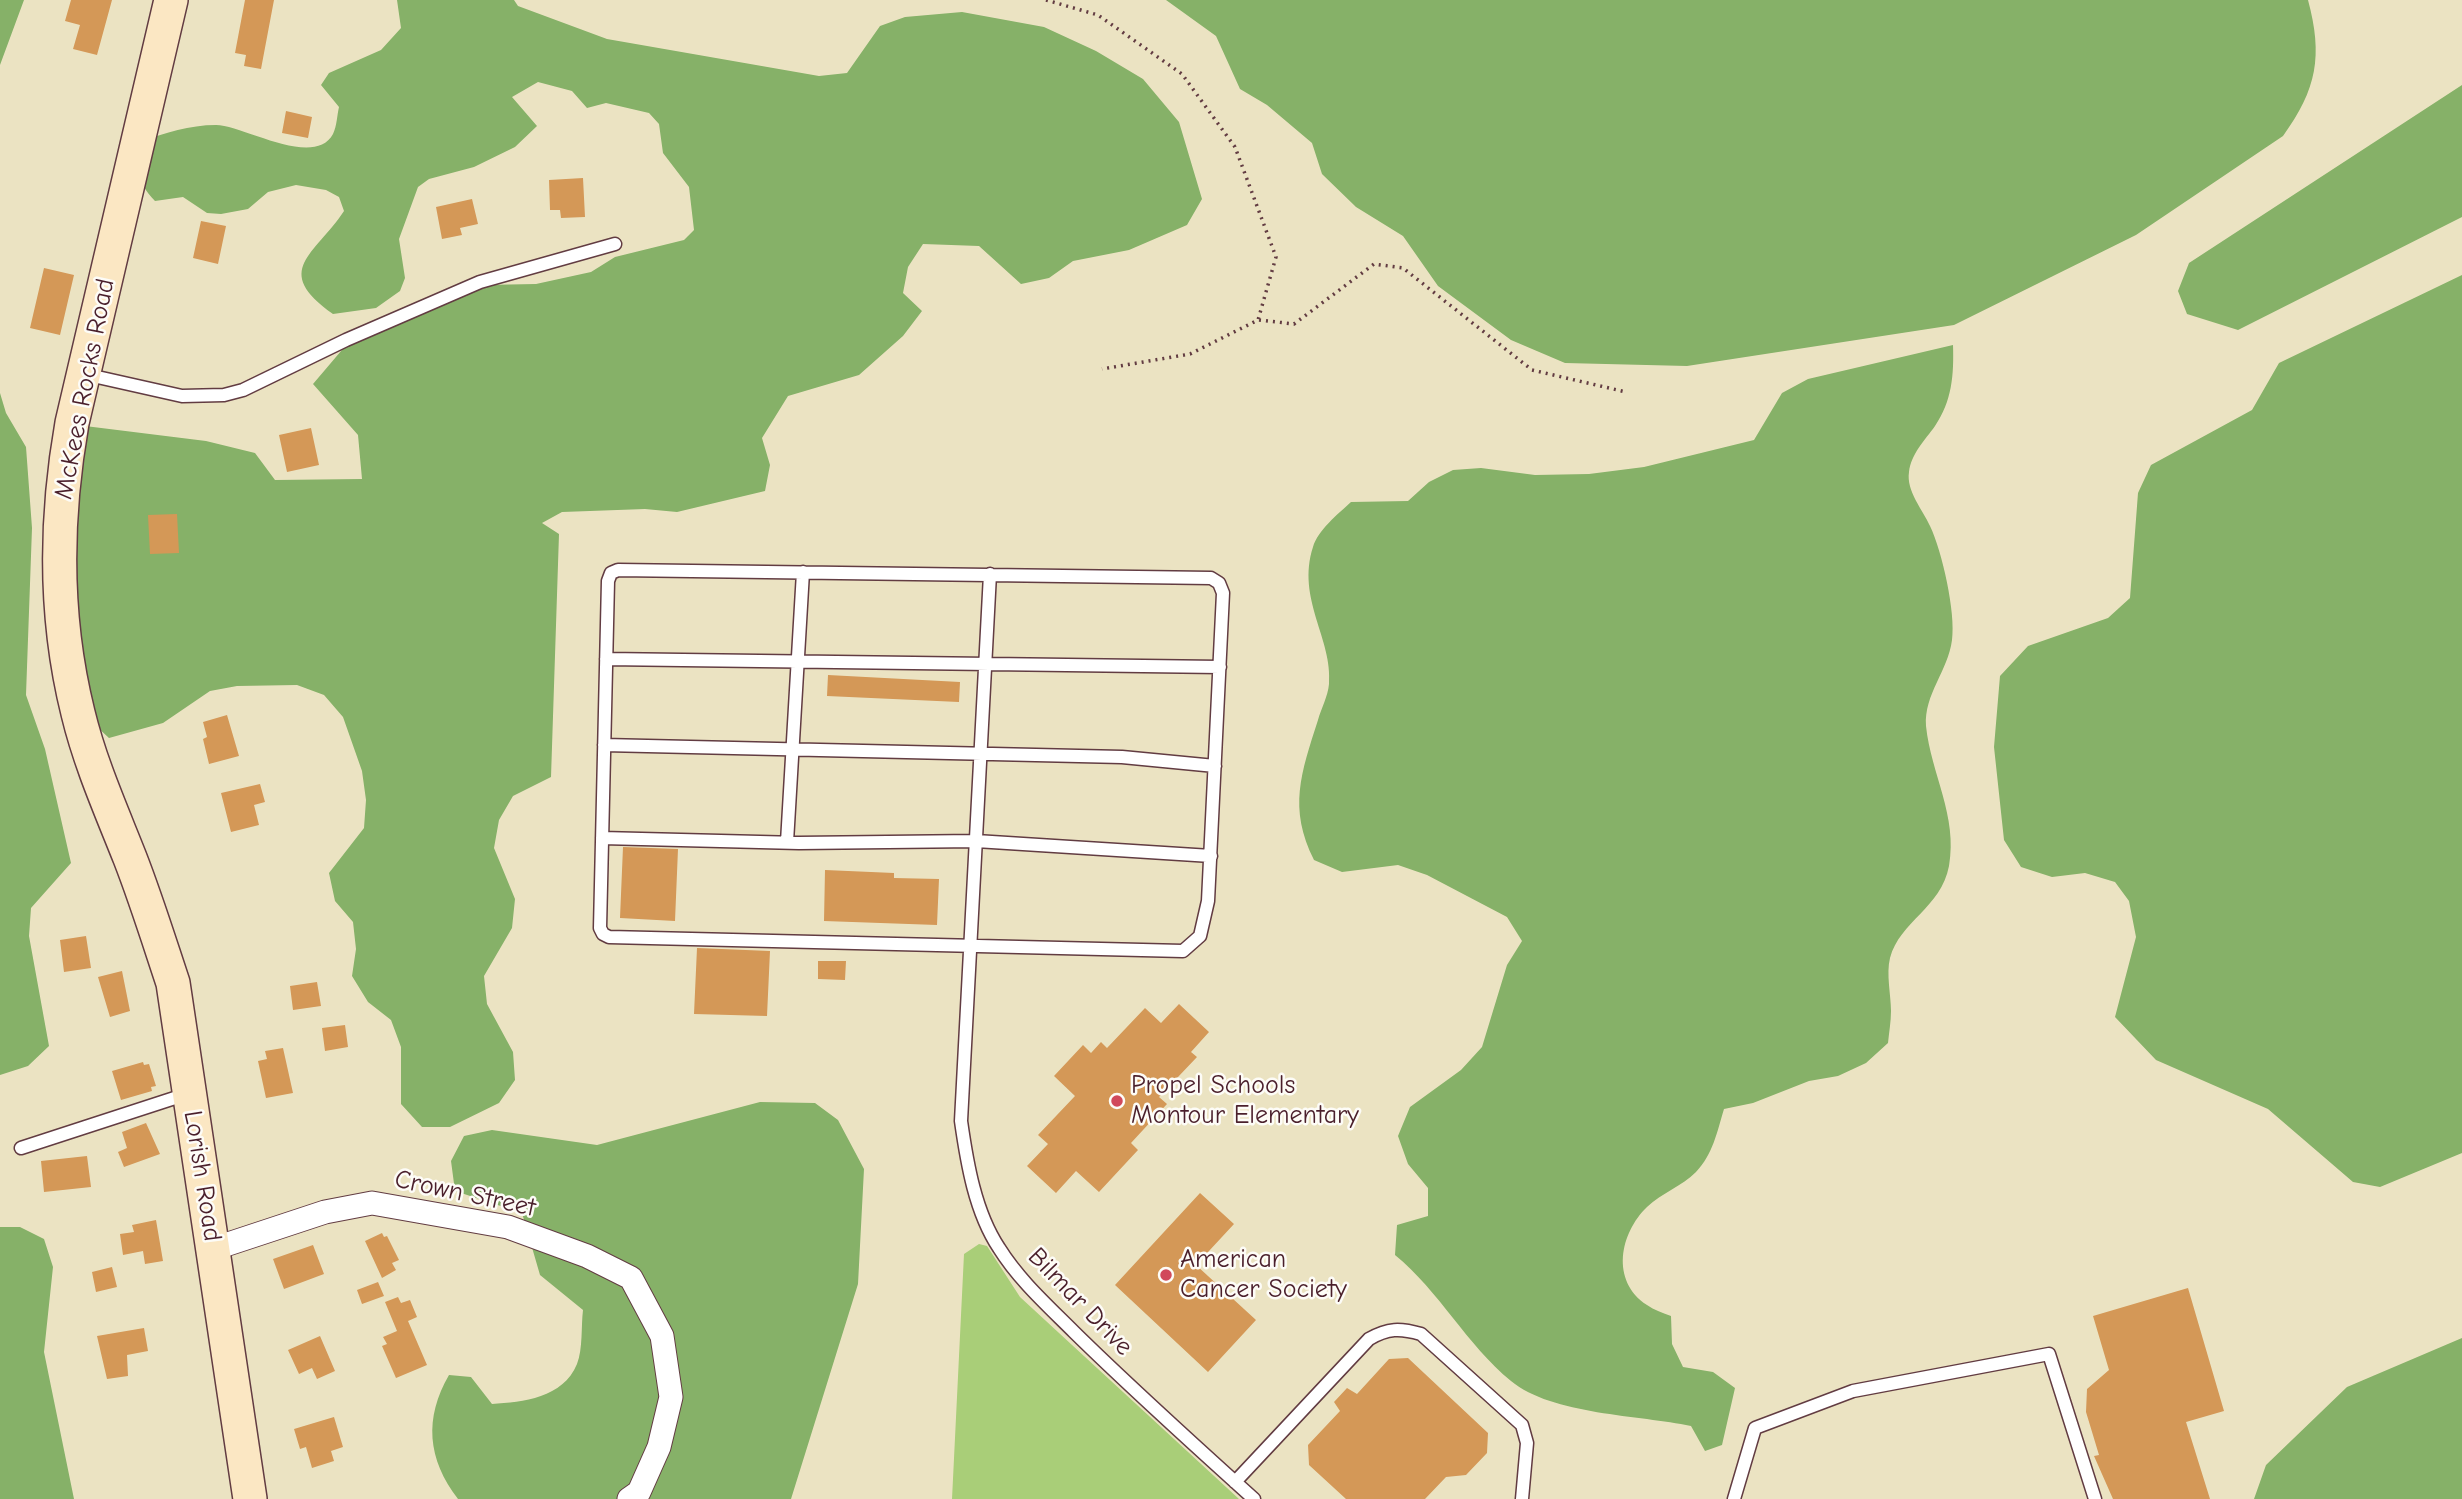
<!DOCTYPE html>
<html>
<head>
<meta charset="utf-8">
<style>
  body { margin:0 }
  canvas { display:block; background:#ebe3c2 }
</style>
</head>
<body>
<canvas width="2462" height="1499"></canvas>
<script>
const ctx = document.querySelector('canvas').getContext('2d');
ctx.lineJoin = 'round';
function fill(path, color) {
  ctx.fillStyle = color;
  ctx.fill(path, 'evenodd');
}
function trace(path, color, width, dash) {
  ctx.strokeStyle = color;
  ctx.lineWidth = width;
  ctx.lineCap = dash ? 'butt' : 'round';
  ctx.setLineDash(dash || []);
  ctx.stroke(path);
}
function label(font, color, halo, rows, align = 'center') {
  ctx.font = font + ' "Comic Neue",sans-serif';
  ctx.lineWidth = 5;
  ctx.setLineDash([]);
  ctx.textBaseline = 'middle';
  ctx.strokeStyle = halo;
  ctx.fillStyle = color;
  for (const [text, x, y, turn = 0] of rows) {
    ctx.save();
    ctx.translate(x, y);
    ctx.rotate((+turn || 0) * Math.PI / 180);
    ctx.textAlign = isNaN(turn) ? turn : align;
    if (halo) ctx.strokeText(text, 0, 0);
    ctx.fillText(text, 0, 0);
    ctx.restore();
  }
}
const green = new Path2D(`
  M 979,1244 L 987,1246 L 1020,1297 L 1239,1499 L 952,1499 L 964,1254 Z`);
const forest = new Path2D(`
  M 0,0 L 24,0 L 0,65 Z
  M 397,0 L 514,0 L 518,6 L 607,39 L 819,76 L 847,73 L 880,26 L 905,17 L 962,12 L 1044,27 L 1096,51 L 1143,79 L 1179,122 L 1202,199 L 1187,225 L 1129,250 L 1073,261 L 1049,278 L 1021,284 L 979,246 L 923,244 L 908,267 L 903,293 L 922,311 L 903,336 L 859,375 L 788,396 L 762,438 L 770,465 L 765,491 L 677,512 L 645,509 L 562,512 L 542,523 L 559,534 L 551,777 L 513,796 L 499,820 L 494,848 L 515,899 L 512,928 L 484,976 L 487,1004 L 513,1052 L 515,1080 L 499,1103 L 450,1127 L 422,1127 L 401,1104 L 401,1047 L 391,1020 L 368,1002 L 352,976 L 356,949 L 353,922 L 335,901 L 329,873 L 364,828 L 366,800 L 362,771 L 343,717 L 324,695 L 297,685 L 237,686 L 210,691 L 163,723 L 109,738 L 82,713 L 72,656 L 77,425 L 206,441 L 255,453 L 275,480 L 362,479 L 358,435 L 313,384 L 347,344 L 483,285 L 536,284 L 591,272 L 615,257 L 684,240 L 694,230 L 689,187 L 663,153 L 659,124 L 649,113 L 606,103 L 587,108 L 572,91 L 538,82 L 512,97 L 537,126 L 515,147 L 474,167 L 429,179 L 418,187 L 399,239 L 405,278 L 400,291 L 376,308 L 333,314 C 271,270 315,255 344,211 L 339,197 L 326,190 L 296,185 L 268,192 L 248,209 L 221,214 L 207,213 L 183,197 L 155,201 C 136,181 135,166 141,141 C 166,133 189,125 216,125 C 243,125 314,169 333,134 C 337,126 337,115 339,107 L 321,85 L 329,73 L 381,50 L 401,28 Z
  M 1166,0 L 2308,0 C 2323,56 2317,89 2283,136 L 2136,235 L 1954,325 L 1687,366 L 1565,363 L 1511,340 L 1438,286 L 1403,236 L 1356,207 L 1322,174 L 1312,143 L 1267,105 L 1240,89 L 1216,36 Z
  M 2462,85 L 2462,217 L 2238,330 L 2187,314 L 2178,291 L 2189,263 Z
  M 2462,275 L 2462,1153 L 2380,1187 L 2353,1182 L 2268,1109 L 2156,1060 L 2115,1017 L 2136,937 L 2129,901 L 2115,882 L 2085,873 L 2052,877 L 2021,867 L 2004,840 L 1994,747 L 2000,676 L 2028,646 L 2108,618 L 2130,598 L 2138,493 L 2151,465 L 2252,410 L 2279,363 Z
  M 1953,345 C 1954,375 1952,401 1935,426 C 1925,440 1911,454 1909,472 C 1906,491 1923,510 1930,526 C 1942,551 1956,613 1952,640 C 1948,671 1924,694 1926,726 C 1931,774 1958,816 1949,866 C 1941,908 1900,921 1890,958 C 1886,974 1891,995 1891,1011 C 1891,1022 1889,1032 1888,1043 L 1866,1063 L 1838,1076 L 1809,1081 L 1753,1103 L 1724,1109 C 1717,1132 1713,1154 1696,1172 C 1682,1186 1662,1193 1647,1207 C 1620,1233 1610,1281 1647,1305 C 1654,1310 1663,1313 1671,1316 L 1672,1344 L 1683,1367 L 1713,1372 L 1735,1388 L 1722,1445 L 1705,1451 L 1691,1426 C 1640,1415 1552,1415 1511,1381 C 1466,1344 1440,1292 1395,1255 L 1397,1225 L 1428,1216 L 1428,1188 L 1408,1164 L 1398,1136 L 1410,1107 L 1461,1070 L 1482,1047 L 1507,965 L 1522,941 L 1507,917 L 1427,875 L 1398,865 L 1342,872 L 1314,860 C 1288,808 1301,773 1318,720 C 1321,709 1328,696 1329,684 C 1333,639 1296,599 1313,547 C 1318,530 1338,514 1351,502 L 1408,501 L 1429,482 L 1453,470 L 1481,468 L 1535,475 L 1589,474 L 1644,467 L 1754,440 L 1782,393 L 1808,379 Z
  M 0,393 L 6,413 L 26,447 L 32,528 L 26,695 L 45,749 L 71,863 L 31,908 L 29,936 L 49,1046 L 28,1066 L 0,1075 Z
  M 760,1102 L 815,1103 L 838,1120 L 864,1169 L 858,1284 L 791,1499 L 458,1499 C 427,1459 424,1418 449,1375 L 471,1377 L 492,1404 C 523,1402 563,1398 577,1364 C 583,1349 581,1326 583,1310 L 540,1275 L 522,1213 L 455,1191 L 451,1161 L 464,1136 L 492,1130 L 597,1145 Z
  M 0,1227 L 20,1227 L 44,1239 L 53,1267 L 44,1352 L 74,1499 L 0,1499 Z
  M 2462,1338 L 2462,1499 L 2254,1499 L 2266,1465 L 2347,1387 Z`);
const building = new Path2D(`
  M 71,0 L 112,0 L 97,55 L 73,49 L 80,25 L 65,21 Z
  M 245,0 L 274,0 L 261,69 L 244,66 L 246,55 L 235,53 Z
  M 286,111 L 312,117 L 308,138 L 282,133 Z
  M 583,178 L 585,217 L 561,218 L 560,210 L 550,210 L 549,180 Z
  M 472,199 L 478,224 L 460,228 L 462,235 L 442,239 L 436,207 Z
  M 201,221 L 226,226 L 218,264 L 193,258 Z
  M 44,268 L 74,275 L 60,335 L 30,328 Z
  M 311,428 L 319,465 L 287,472 L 279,435 Z
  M 177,514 L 179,553 L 150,554 L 148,515 Z
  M 828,675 L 960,682 L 959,702 L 827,696 Z
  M 227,715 L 239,756 L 209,764 L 203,739 L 207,737 L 203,722 Z
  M 260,784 L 265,802 L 254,805 L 259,825 L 231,832 L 221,793 Z
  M 623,847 L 678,849 L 675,921 L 620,918 Z
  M 825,870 L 894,873 L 894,878 L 939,879 L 937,925 L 824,921 Z
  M 86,936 L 91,968 L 64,972 L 60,940 Z
  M 697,948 L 770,951 L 767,1016 L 694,1014 Z
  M 818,961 L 846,961 L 845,980 L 818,979 Z
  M 122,971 L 130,1011 L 110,1017 L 98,977 Z
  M 317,982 L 321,1006 L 293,1010 L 290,986 Z
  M 1179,1004 L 1209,1032 L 1191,1052 L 1197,1057 L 1159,1097 L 1167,1104 L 1131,1143 L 1138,1150 L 1099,1192 L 1076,1171 L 1056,1193 L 1027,1166 L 1048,1144 L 1038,1135 L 1075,1096 L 1054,1076 L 1083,1045 L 1091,1053 L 1101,1042 L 1107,1048 L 1145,1008 L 1161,1023 Z
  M 345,1025 L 348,1047 L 325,1051 L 322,1028 Z
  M 283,1048 L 293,1093 L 266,1098 L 258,1061 L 267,1059 L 265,1051 Z
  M 143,1062 L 144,1065 L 149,1064 L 156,1086 L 151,1087 L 152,1091 L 121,1100 L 112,1071 Z
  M 146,1123 L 160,1154 L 124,1167 L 118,1152 L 127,1148 L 122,1132 Z
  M 87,1156 L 91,1187 L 44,1192 L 41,1161 Z
  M 1200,1193 L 1234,1224 L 1196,1265 L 1256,1320 L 1208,1372 L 1115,1285 Z
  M 156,1220 L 163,1261 L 145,1264 L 143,1251 L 123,1255 L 120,1234 L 134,1232 L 132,1225 Z
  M 382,1233 L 384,1237 L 387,1236 L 399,1260 L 392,1263 L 396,1270 L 382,1278 L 365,1241 Z
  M 313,1245 L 324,1274 L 284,1289 L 273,1259 Z
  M 112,1267 L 117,1287 L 96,1292 L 92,1272 Z
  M 378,1282 L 384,1296 L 362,1304 L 357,1290 Z
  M 2188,1288 L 2224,1411 L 2186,1422 L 2210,1499 L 2113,1499 L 2094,1456 L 2099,1455 L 2086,1412 L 2087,1389 L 2109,1370 L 2093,1316 Z
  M 398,1297 L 401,1303 L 410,1300 L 417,1317 L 408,1321 L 427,1365 L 396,1378 L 382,1346 L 387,1344 L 383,1337 L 397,1331 L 385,1302 Z
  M 144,1328 L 148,1351 L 127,1355 L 128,1376 L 107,1379 L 97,1336 Z
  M 320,1336 L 335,1371 L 317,1379 L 312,1368 L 299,1374 L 288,1350 Z
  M 1408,1358 L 1488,1433 L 1487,1453 L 1466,1475 L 1446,1477 L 1425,1499 L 1346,1499 L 1309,1465 L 1308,1445 L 1340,1411 L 1334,1402 L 1347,1388 L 1357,1394 L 1389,1359 Z
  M 334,1417 L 343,1447 L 331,1451 L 334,1461 L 312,1468 L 306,1447 L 300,1449 L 294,1429 Z`);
const path = new Path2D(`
  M 1046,0 L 1098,15 L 1182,74 L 1235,147 L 1276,257 L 1258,320 L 1190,354 L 1102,369
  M 1259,320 L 1294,324 L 1374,264 L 1403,268 L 1532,370 L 1626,392`);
const lane = new Path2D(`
  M 84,374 L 182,396 L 224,395 L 243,390 L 346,340 L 480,282 L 615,244
  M 618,570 L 1211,578 L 1219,583 L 1223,593 L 1208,901 L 1200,936 L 1183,951 L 609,937 L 603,934 L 600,928 L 608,581 L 611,573 Z
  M 990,574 L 961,1121 C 967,1163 975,1212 999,1248 C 1019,1280 1047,1305 1074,1332 C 1132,1389 1193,1444 1254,1499
  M 606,659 L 1220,667
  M 604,745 L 1122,757 L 1215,766
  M 602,838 L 799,843 L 976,841 L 1211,856
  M 787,842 L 803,572
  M 21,1148 L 187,1094
  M 1235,1482 L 1369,1339 C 1388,1328 1400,1328 1421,1334 L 1522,1425 L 1527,1443 L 1522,1499
  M 1734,1499 L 1755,1428 L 1853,1391 L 2049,1354 L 2095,1499`);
const street = new Path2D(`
  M 213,1249 L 325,1212 L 372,1203 L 508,1227 L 587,1256 L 631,1278 L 662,1336 L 671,1397 L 659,1447 L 639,1492 L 629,1499`);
const secondary = new Path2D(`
  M 171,0 L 72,423 C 55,520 54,617 78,713 C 90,763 111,810 130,858 C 146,899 159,941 173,983 L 250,1499`);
const markers = [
  [1117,1101,7,"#d1495b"],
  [1166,1275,7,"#d1495b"]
];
const streetNames = [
  ["McKees Rocks Road",85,389,-79],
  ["Lorish Road",202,1176,81],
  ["Crown Street",465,1194,12],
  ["Bilmar Drive",1080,1302,46]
];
const poiNames = [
  ["Propel Schools",1131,1086],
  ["Montour Elementary",1131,1116],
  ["American",1180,1260],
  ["Cancer Society",1180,1290]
];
fill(green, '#a9ce78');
fill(forest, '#86b168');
fill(building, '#d49857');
trace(lane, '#623c42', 15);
trace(street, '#623c42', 25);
trace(secondary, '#623c42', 36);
trace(path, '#623c42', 3.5, [2, 5]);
trace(lane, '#fff', 12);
trace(street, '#fff', 23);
trace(secondary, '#fbe7c3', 33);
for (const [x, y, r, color] of markers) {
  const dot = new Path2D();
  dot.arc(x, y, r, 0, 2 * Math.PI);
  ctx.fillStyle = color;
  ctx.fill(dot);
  trace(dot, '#fdfcf7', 2.5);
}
label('26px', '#4a1f2b', '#fdfcf7', streetNames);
label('26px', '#4a1f2b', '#fdfcf7', poiNames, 'left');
</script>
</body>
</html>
